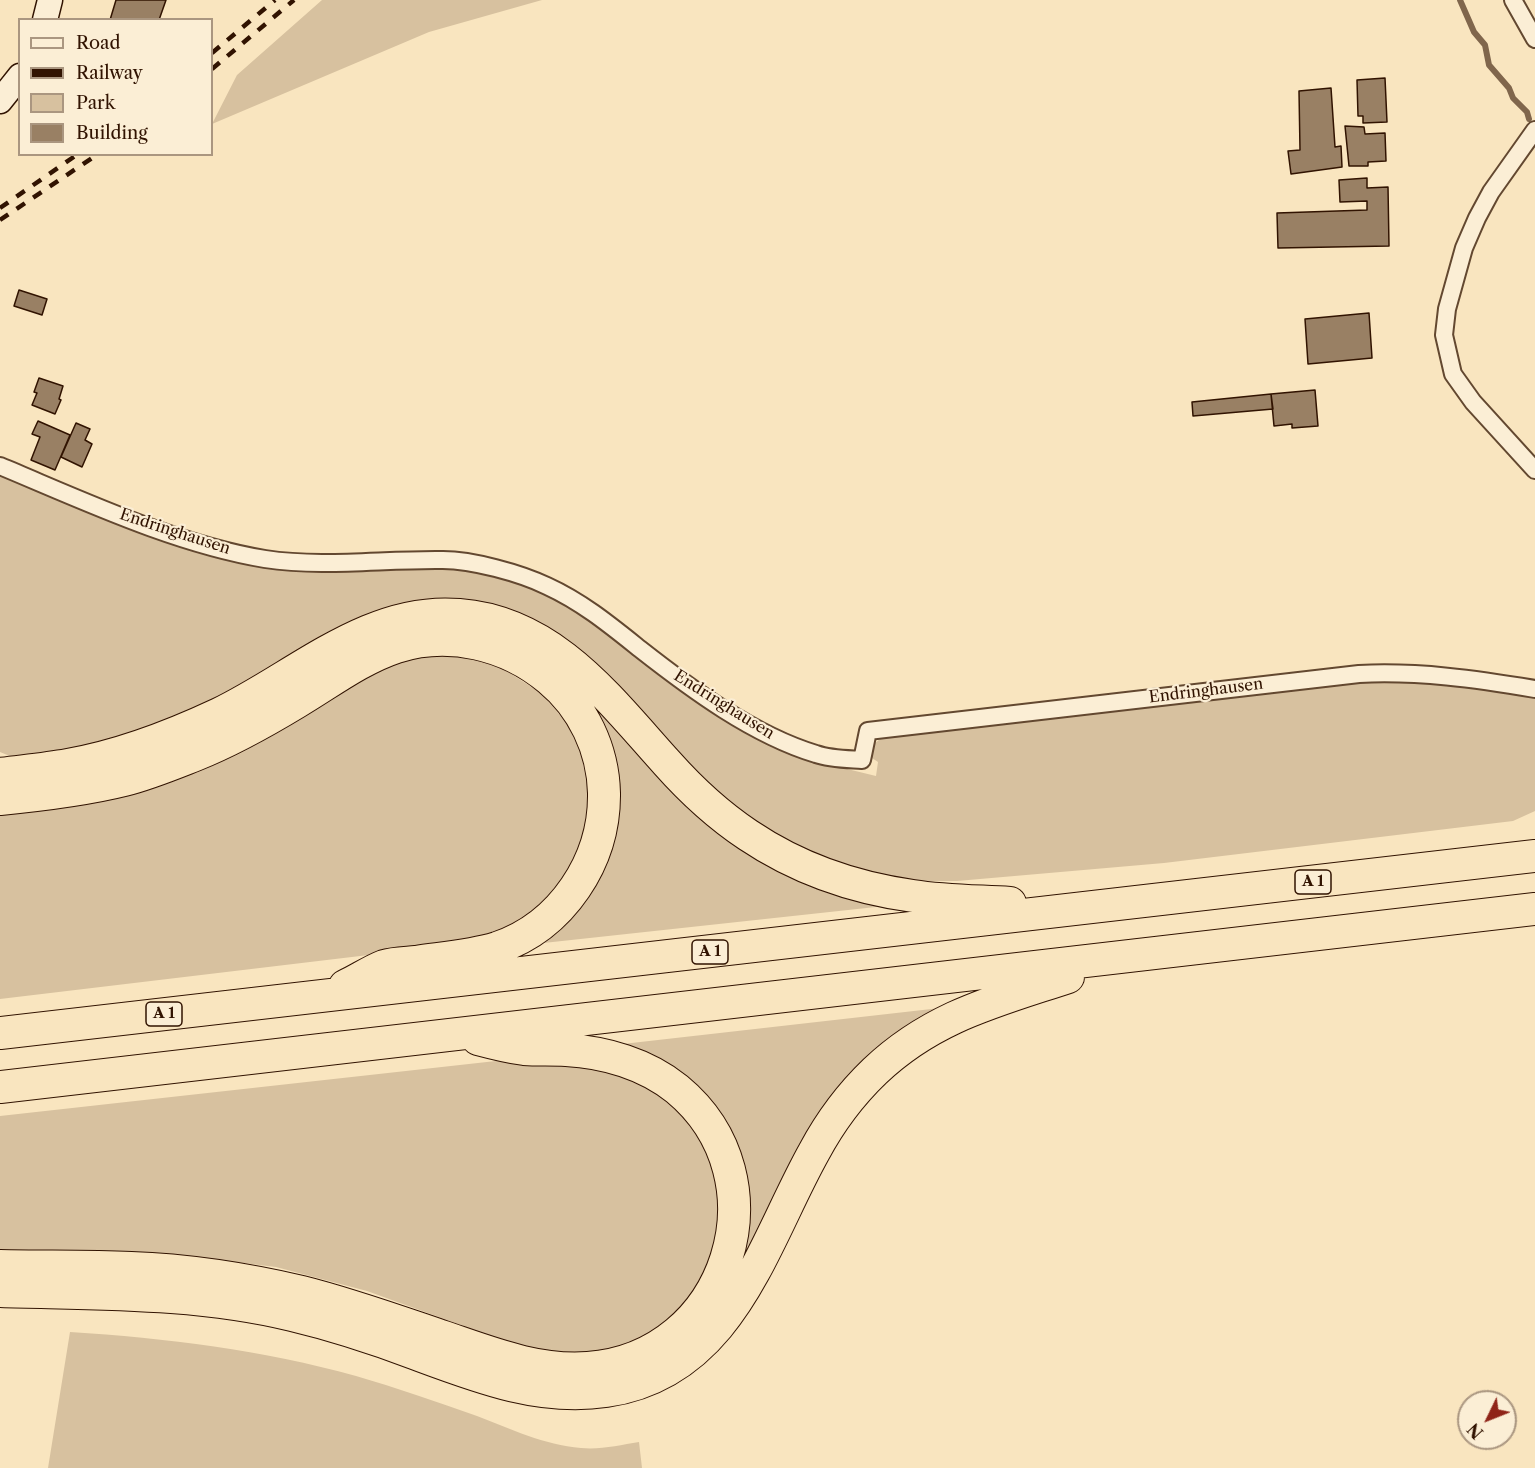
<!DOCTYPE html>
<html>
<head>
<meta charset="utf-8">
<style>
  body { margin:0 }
  #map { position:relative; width:1535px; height:1468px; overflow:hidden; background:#f9e5bf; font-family:"Libre Caslon Text",serif }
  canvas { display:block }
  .legend { position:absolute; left:18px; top:18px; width:195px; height:138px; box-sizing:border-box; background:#fbeed5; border:2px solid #aa9680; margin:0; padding:8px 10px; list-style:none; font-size:18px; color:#311301 }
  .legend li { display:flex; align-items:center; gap:12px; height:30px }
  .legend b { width:30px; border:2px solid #aa9680 }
  .north { position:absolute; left:1457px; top:1390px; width:60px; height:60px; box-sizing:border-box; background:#fbeed5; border:2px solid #aa9680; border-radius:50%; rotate:227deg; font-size:16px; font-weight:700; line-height:24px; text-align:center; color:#311301 }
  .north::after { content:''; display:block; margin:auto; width:21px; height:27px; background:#8f2418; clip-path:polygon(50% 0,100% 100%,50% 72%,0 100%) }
</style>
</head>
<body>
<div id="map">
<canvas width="1535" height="1468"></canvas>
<ul class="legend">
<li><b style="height:8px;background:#fbeed5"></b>Road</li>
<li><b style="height:8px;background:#311301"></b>Railway</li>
<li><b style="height:16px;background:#d7c19f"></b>Park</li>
<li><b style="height:16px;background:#998064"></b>Building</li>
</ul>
<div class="north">N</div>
</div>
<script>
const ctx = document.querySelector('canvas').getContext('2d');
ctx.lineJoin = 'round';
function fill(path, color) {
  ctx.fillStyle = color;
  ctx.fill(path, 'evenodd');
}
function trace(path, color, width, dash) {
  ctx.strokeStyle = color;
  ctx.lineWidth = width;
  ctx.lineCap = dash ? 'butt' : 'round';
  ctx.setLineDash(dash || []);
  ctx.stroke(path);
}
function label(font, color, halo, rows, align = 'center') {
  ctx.font = font + ' "Libre Caslon Text",serif';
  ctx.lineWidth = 4.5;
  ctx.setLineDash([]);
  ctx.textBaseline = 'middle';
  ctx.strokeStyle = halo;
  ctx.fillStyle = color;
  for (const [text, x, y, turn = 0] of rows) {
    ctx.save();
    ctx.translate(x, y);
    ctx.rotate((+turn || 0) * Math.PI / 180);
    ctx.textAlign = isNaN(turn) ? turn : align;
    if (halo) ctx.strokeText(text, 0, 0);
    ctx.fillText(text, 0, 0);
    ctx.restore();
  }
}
const green = new Path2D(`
  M 322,0 L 542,0 L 429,32 L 212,124 L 237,75 Z
  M 0,473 L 310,571 L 459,569 L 517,582 L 542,592 L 570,606 L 776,745 L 806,759 L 876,776 L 878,762 L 872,758 C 871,746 874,743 883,737 L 1379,677 L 1535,693 L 1535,811 L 1513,821 L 1164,863 L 957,881 L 899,881 L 849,871 L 765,831 L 726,805 L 527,621 L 216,704 L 122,740 L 17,759 L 0,752 Z
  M 450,623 C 574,633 617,735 699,808 C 753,856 817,882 886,901 L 885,906 L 525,945 C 585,905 609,863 613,791 C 615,749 592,708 562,679 C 541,659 515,644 488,637 C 400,613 330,674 259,715 C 221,736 182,751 142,765 L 138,754 C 179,741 219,725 257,704 C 318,669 376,625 450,623 Z
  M 409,653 L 457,653 L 491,664 L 508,672 L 541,693 L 566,722 L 574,735 L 583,757 L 588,777 L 589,793 L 583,837 L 567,871 L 542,906 L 508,932 L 377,954 L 0,999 L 0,809 Z
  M 958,1006 C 878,1046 828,1102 790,1182 C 771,1222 755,1265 729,1301 C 676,1370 606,1398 520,1378 C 483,1369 447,1355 410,1342 C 363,1325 315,1310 266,1300 C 178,1283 89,1285 0,1283 L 0,1276 C 27,1277 54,1279 82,1278 C 98,1278 114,1276 130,1276 C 174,1278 217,1284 260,1292 C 305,1300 349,1313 391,1327 C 485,1360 597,1414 684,1337 C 701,1322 715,1306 724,1286 C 747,1240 749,1185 726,1139 C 701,1088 657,1062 605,1046 Z
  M 532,1057 L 627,1071 L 692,1117 L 726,1201 L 699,1298 L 641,1341 L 603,1353 L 545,1353 L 483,1333 L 367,1291 L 276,1267 L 202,1258 L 95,1252 L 0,1253 L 0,1116 Z
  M 70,1332 C 166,1338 263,1350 356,1376 C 397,1388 437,1402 477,1416 C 511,1429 544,1445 581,1448 C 600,1450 620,1445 639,1442 L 642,1468 L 48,1468 Z`);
const stream = new Path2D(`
  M 1460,0 L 1474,32 L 1485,45 L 1489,65 L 1509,88 L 1513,98 L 1527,112 L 1529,119`);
const building = new Path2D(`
  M 116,0 L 166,0 L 159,20 L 110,20 Z
  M 1385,78 L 1387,122 L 1363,123 L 1363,116 L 1358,116 L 1357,80 Z
  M 1331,88 L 1335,147 L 1341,146 L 1342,167 L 1291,174 L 1288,151 L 1300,150 L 1299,91 Z
  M 1345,126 L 1364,127 L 1365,134 L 1385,133 L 1386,161 L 1368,162 L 1368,166 L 1349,166 Z
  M 1367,178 L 1367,188 L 1388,187 L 1389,246 L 1278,248 L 1277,213 L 1367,210 L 1367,201 L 1340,202 L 1339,180 Z
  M 19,290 L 47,299 L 42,315 L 14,306 Z
  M 1369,313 L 1372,358 L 1308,364 L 1305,319 Z
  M 39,378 L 63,386 L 59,399 L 61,400 L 55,414 L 32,405 L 37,393 L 34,392 Z
  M 1315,390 L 1318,426 L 1292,428 L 1292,424 L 1274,426 L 1271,394 Z
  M 1271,394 L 1273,409 L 1193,416 L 1192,402 Z
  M 38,421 L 70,435 L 55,470 L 31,460 L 40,437 L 32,434 Z
  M 76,423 L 90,429 L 85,440 L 92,444 L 82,467 L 61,457 Z`);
const street = new Path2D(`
  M 1513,0 L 1535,39
  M 1535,130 L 1491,192 L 1477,218 L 1464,248 L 1447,309 L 1444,335 L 1453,374 L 1473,402 L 1535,470
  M 0,466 C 84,501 175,544 265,559 C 324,568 383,559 443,560 C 472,560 520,573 547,586 C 582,602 610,625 640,649 C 691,689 753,735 816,754 C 830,759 847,759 862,760 L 868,731 L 1359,674 C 1418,671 1476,679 1535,689`);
const secondary = new Path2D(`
  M 45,20 L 50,0
  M 0,101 L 20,76`);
const highway = new Path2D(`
  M 0,774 C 23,771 46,769 68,765 C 120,756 172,736 219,714 C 296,677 369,607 459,615 C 553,622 609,699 667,763 C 691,790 718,815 748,835 C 797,868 855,888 913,896 C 945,901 978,901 1010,903
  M 0,799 C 41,795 84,790 124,780 C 148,774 172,764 195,755 C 230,741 264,722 297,702 C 329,683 360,659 396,647 C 449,630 507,644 549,679 C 583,707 603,749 604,793 C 605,861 562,926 497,948 C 471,956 443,958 416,962 C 406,963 394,963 384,966 C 371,971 358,980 345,986
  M 0,1033 L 1535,856
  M 0,1087 L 1535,909
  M 0,1266 C 44,1267 87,1266 131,1268 C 188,1270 246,1279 302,1292 C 350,1304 397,1321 444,1337 C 491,1353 538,1372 588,1368 C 729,1358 786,1179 677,1089 C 646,1064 605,1052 566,1050 C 552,1049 538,1050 524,1049 C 509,1047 493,1043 478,1039
  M 0,1291 C 98,1294 197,1292 292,1315 C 334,1325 374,1338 414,1353 C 476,1376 539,1401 606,1391 C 731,1373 762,1245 814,1152 C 830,1122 851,1094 875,1071 C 933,1016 996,1001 1068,977`);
const rail = new Path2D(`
  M 212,53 L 275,0
  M 212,69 L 294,0
  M 0,208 L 78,154
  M 0,220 L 98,154`);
const shields = [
  [1313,882,36],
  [710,952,36],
  [164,1014,36]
];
const shieldNames = [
  ["A 1",1313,882],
  ["A 1",710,952],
  ["A 1",164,1014]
];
const streetNames = [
  ["Endringhausen",175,532,18],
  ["Endringhausen",1206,691,-7],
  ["Endringhausen",724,705,32]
];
fill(green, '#d7c19f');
trace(stream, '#80664c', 6);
fill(building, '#998064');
trace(building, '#311301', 1.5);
trace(street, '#634830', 20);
trace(secondary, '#311301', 27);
trace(highway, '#311301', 34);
trace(street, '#fbeed5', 16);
trace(secondary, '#fbeed5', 24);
trace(highway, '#f9e5bf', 32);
trace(rail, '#311301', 4.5, [10, 10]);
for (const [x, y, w] of shields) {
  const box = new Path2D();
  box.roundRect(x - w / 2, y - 12, w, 24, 4.5);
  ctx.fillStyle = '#fbeed5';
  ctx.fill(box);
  trace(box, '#311301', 1.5);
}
label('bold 15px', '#311301', null, shieldNames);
label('16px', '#311301', '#fbeed5', streetNames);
</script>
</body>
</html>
